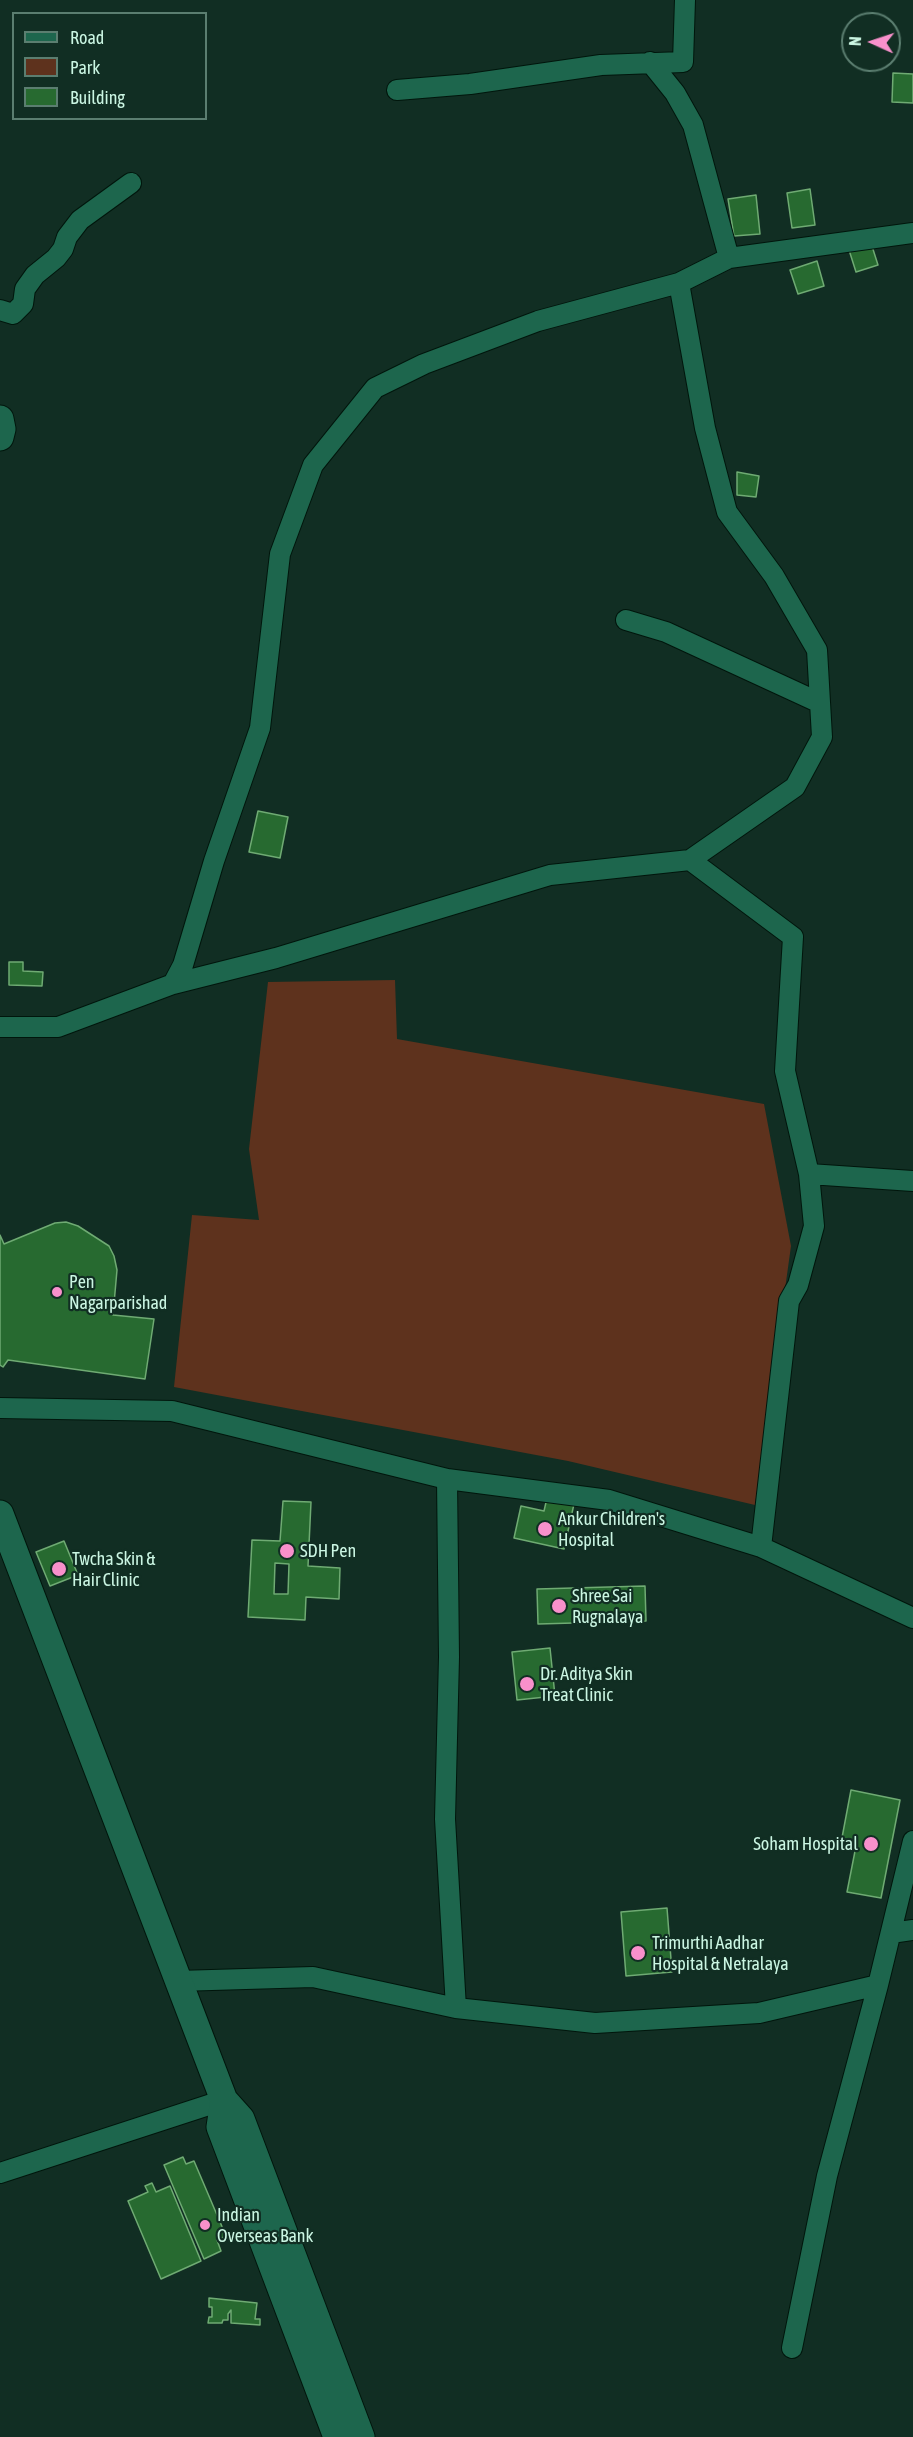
<!DOCTYPE html>
<html>
<head>
<meta charset="utf-8">
<style>
  body { margin:0 }
  #map { position:relative; width:913px; height:2437px; overflow:hidden; background:#112e23; font-family:"Asap Condensed",sans-serif }
  canvas { display:block }
  .legend { position:absolute; left:12px; top:12px; width:195px; height:108px; box-sizing:border-box; background:#112e23; border:2px solid #5b7e70; margin:0; padding:8px 10px; list-style:none; font-size:18px; color:#cbf6e3 }
  .legend li { display:flex; align-items:center; gap:12px; height:30px }
  .legend b { width:30px; border:2px solid #5b7e70 }
  .north { position:absolute; left:841px; top:12px; width:60px; height:60px; box-sizing:border-box; background:#112e23; border:2px solid #5b7e70; border-radius:50%; rotate:273deg; font-size:16px; font-weight:700; line-height:24px; text-align:center; color:#cbf6e3 }
  .north::after { content:''; display:block; margin:auto; width:21px; height:27px; background:#f890cb; clip-path:polygon(50% 0,100% 100%,50% 72%,0 100%) }
</style>
</head>
<body>
<div id="map">
<canvas width="913" height="2437"></canvas>
<ul class="legend">
<li><b style="height:8px;background:#1d664d"></b>Road</li>
<li><b style="height:16px;background:#5e321d"></b>Park</li>
<li><b style="height:16px;background:#276a30"></b>Building</li>
</ul>
<div class="north">N</div>
</div>
<script>
const ctx = document.querySelector('canvas').getContext('2d');
ctx.lineJoin = 'round';
function fill(path, color) {
  ctx.fillStyle = color;
  ctx.fill(path, 'evenodd');
}
function trace(path, color, width, dash) {
  ctx.strokeStyle = color;
  ctx.lineWidth = width;
  ctx.lineCap = dash ? 'butt' : 'round';
  ctx.setLineDash(dash || []);
  ctx.stroke(path);
}
function label(font, color, halo, rows, align = 'center') {
  ctx.font = font + ' "Asap Condensed",sans-serif';
  ctx.lineWidth = 4.5;
  ctx.setLineDash([]);
  ctx.textBaseline = 'middle';
  ctx.strokeStyle = halo;
  ctx.fillStyle = color;
  for (const [text, x, y, turn = 0] of rows) {
    ctx.save();
    ctx.translate(x, y);
    ctx.rotate((+turn || 0) * Math.PI / 180);
    ctx.textAlign = isNaN(turn) ? turn : align;
    if (halo) ctx.strokeText(text, 0, 0);
    ctx.fillText(text, 0, 0);
    ctx.restore();
  }
}
const green = new Path2D(`
  M 395,980 L 397,1039 L 764,1104 L 791,1246 L 755,1505 L 568,1461 L 174,1387 L 192,1215 L 259,1220 L 249,1149 L 268,982 Z`);
const building = new Path2D(`
  M 893,73 L 913,74 L 913,103 L 892,102 Z
  M 810,189 L 815,225 L 792,228 L 787,193 Z
  M 756,195 L 760,234 L 734,236 L 728,199 Z
  M 871,243 L 878,265 L 856,272 L 849,250 Z
  M 817,261 L 824,286 L 798,294 L 790,270 Z
  M 737,472 L 759,476 L 756,497 L 737,495 Z
  M 258,811 L 288,817 L 280,858 L 249,852 Z
  M 9,962 L 23,962 L 23,971 L 43,972 L 42,986 L 9,985 Z
  M 66,1222 L 78,1226 L 109,1246 L 114,1256 L 117,1270 L 113,1315 L 154,1319 L 145,1379 L 8,1360 L 3,1367 L 0,1365 L 0,1235 L 4,1244 L 55,1223 Z
  M 547,1498 L 574,1504 L 564,1549 L 514,1538 L 521,1506 L 544,1511 Z
  M 283,1501 L 311,1502 L 308,1566 L 340,1568 L 339,1599 L 306,1597 L 305,1620 L 248,1617 L 252,1540 L 280,1541 ZM 275,1563 L 289,1564 L 288,1594 L 274,1594 Z
  M 64,1541 L 78,1575 L 50,1586 L 36,1552 Z
  M 645,1586 L 646,1621 L 538,1624 L 537,1589 Z
  M 550,1648 L 555,1696 L 517,1700 L 512,1652 Z
  M 851,1790 L 900,1800 L 881,1898 L 847,1892 L 856,1846 L 841,1843 Z
  M 667,1908 L 672,1972 L 626,1976 L 621,1912 Z
  M 183,2157 L 186,2164 L 194,2161 L 226,2236 L 217,2240 L 221,2251 L 204,2259 L 164,2165 Z
  M 152,2183 L 156,2192 L 170,2186 L 201,2261 L 161,2279 L 128,2201 L 148,2192 L 145,2186 Z
  M 209,2298 L 257,2303 L 255,2319 L 260,2319 L 260,2325 L 231,2323 L 231,2310 L 228,2314 L 228,2320 L 223,2320 L 222,2323 L 208,2323 L 209,2317 L 212,2317 L 212,2307 L 209,2307 Z`);
const street = new Path2D(`
  M 650,62 L 675,93 L 693,125 L 729,258 L 679,283
  M 397,90 L 470,84 L 601,65 L 683,62 L 685,0
  M 729,258 L 913,233
  M 0,310 L 13,314 L 23,304 L 25,289 L 35,275 L 56,258 L 63,249 L 67,237 L 80,220 L 131,183
  M 626,620 L 666,632 L 820,703
  M 690,860 L 793,937 L 785,1071 L 809,1174 L 814,1226 L 798,1285 L 789,1301 L 761,1547
  M 0,1027 L 58,1027 L 173,984 L 276,958 L 550,875 L 690,860 L 795,787 L 822,737 L 817,650 L 774,576 L 727,512 L 705,428 L 679,283 L 538,321 L 424,364 L 375,388 L 313,465 L 280,554 L 260,728 L 214,861 L 183,965 L 173,984
  M 809,1174 L 913,1181
  M 0,1408 L 172,1411 L 447,1479 L 609,1500 L 761,1547 L 913,1618
  M 447,1479 L 449,1657 L 445,1819 L 456,2008
  M 891,1933 L 913,1930
  M 178,1981 L 313,1977 L 456,2008 L 595,2023 L 759,2013 L 878,1985 L 913,1841
  M 0,2173 L 224,2100
  M 792,2348 L 827,2176 L 878,1985`);
const secondary = new Path2D(`
  M 0,419 L 2,429 L 0,437
  M 0,1514 L 224,2100 L 241,2119 L 361,2437
  M 224,2100 L 220,2127 L 337,2437`);
const markers = [
  [57,1292,6,"#f890cb"],
  [545,1529,8,"#f890cb"],
  [287,1551,8,"#f890cb"],
  [59,1569,8,"#f890cb"],
  [559,1606,8,"#f890cb"],
  [527,1684,8,"#f890cb"],
  [871,1844,8,"#f890cb"],
  [638,1953,8,"#f890cb"],
  [205,2225,6,"#f890cb"]
];
const poiNames = [
  ["Pen",69,1282],
  ["Nagarparishad",69,1303],
  ["Ankur Children's",558,1519],
  ["Hospital",558,1540],
  ["SDH Pen",300,1551],
  ["Twcha Skin &",72,1559],
  ["Hair Clinic",72,1580],
  ["Shree Sai",572,1596],
  ["Rugnalaya",572,1617],
  ["Dr. Aditya Skin",540,1674],
  ["Treat Clinic",540,1695],
  ["Soham Hospital",858,1844,"right"],
  ["Trimurthi Aadhar",652,1943],
  ["Hospital & Netralaya",652,1964],
  ["Indian",217,2215],
  ["Overseas Bank",217,2236]
];
fill(green, '#5e321d');
fill(building, '#276a30');
trace(building, '#6fab73', 1.5);
trace(street, '#00160c', 22);
trace(secondary, '#00160c', 29);
trace(street, '#1d664d', 20);
trace(secondary, '#1d664d', 27);
for (const [x, y, r, color] of markers) {
  const dot = new Path2D();
  dot.arc(x, y, r, 0, 2 * Math.PI);
  ctx.fillStyle = color;
  ctx.fill(dot);
  trace(dot, '#112e23', 2);
}
label('18px', '#cbf6e3', '#112e23', poiNames, 'left');
</script>
</body>
</html>
